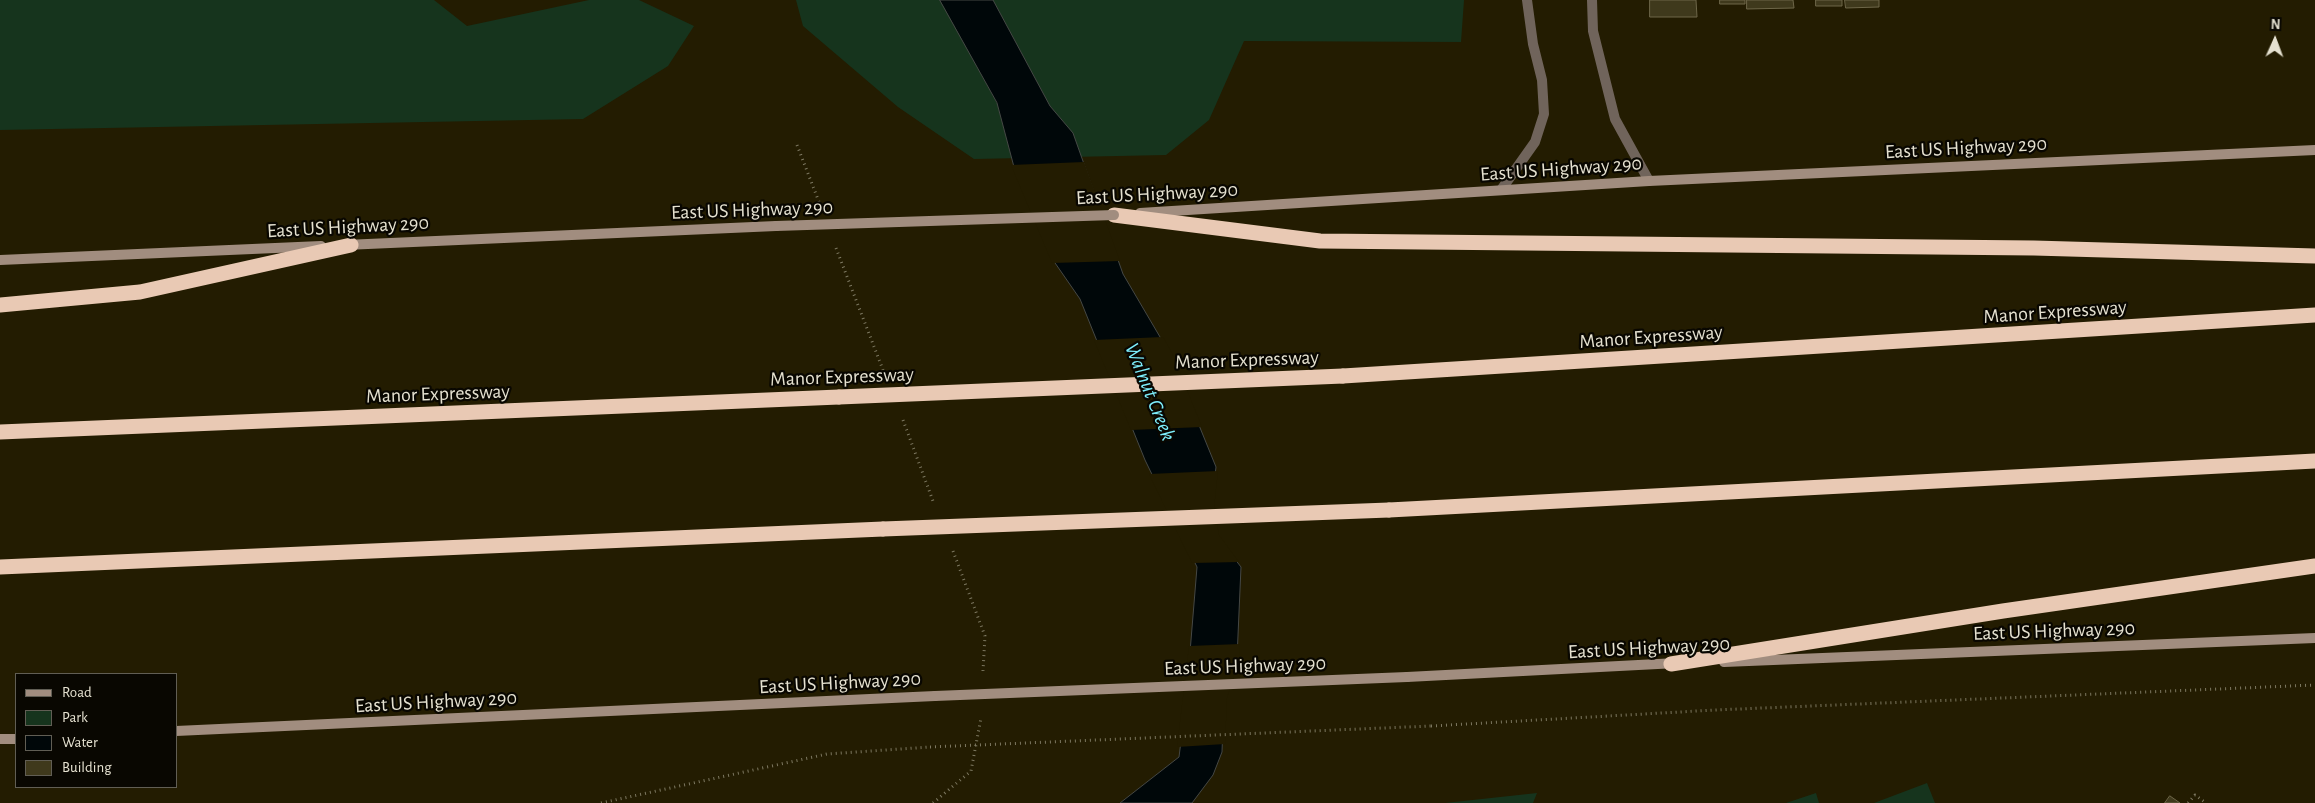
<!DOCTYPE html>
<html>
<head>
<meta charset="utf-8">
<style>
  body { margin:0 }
  #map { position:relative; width:2315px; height:803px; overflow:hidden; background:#231c01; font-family:"Alegreya Sans",sans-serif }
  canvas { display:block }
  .legend { position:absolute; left:15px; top:673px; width:162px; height:115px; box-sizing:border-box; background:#090701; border:1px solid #615e54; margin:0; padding:6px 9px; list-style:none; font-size:15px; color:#e5e1d0 }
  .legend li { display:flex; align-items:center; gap:10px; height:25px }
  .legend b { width:25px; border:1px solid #615e54 }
  .north { position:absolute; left:2250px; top:15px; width:50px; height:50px; -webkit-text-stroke:4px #090701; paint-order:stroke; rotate:2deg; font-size:14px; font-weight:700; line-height:20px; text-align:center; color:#e5e1d0 }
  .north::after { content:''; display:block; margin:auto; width:18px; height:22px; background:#e5e1d0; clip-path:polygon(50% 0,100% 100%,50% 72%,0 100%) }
</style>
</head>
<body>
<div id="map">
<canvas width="2315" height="803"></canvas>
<ul class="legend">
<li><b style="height:6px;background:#a18d7f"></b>Road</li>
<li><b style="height:14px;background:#16341d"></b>Park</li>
<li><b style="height:14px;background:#000709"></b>Water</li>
<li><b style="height:14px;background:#3f391c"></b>Building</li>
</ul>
<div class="north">N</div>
</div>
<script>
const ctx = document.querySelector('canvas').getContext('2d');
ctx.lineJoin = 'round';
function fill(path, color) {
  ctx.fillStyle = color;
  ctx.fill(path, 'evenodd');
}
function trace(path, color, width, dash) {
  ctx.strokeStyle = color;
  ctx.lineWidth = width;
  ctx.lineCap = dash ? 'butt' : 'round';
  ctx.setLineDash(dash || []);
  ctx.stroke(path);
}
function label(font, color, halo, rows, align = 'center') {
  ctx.font = font + ' "Alegreya Sans",sans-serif';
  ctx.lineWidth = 4.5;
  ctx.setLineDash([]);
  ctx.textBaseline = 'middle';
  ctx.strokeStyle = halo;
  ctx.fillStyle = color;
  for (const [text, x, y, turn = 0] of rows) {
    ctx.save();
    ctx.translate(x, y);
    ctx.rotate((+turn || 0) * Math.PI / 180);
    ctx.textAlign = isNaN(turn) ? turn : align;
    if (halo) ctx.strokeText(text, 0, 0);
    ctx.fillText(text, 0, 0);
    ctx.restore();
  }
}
const green = new Path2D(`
  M 0,0 L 434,0 L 467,26 L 589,0 L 639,0 L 694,26 L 668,66 L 583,119 L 0,130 Z
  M 796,0 L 1464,0 L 1461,42 L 1244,41 L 1209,120 L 1166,155 L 974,159 L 898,107 L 803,26 Z
  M 1927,783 L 1935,803 L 1873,803 L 1874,803 Z
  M 1537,793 L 1533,803 L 1445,803 Z
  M 1816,793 L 1819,803 L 1786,803 Z`);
const water = new Path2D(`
  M 940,0 L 993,0 L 1050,106 L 1073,133 L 1123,274 L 1170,354 L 1216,467 L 1211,509 L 1217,536 L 1241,567 L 1237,658 L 1224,697 L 1222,752 L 1213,775 L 1192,803 L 1120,803 L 1179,757 L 1186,701 L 1197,567 L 1145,460 L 1080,299 L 1053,260 L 1014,167 L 997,103 Z`);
const pier = new Path2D(`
  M 1084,162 L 1120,261 L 1052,263 L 1011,165 Z
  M 1163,337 L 1172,353 L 1202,427 L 1131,430 L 1094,340 Z
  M 1218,471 L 1214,508 L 1219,535 L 1239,562 L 1192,563 L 1149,474 Z
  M 1240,644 L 1239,658 L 1227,698 L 1225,744 L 1177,747 L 1189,646 Z`);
const building = new Path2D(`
  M 1650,0 L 1696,0 L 1697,17 L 1650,17 Z
  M 1720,0 L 1745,0 L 1745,4 L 1720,4 Z
  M 1747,0 L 1793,0 L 1794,8 L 1747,9 Z
  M 1816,0 L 1842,0 L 1842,6 L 1816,6 Z
  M 1845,0 L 1879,0 L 1879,7 L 1846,8 Z
  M 2170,796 L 2180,803 L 2165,803 Z`);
const path = new Path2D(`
  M 797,145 L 819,202
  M 836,248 L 883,370
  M 903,420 L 933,501
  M 953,551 L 985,636 L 983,671
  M 1431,726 L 1715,710 L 2315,685
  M 601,803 L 827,754 L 930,747
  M 933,803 L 971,771 L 981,718
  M 2188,803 L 2195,795 L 2206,803`);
const street = new Path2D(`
  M 1592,0 L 1593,31 L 1615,119 L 1649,181
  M 1501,190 L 1535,142 L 1544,114 L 1542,80 L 1533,44 L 1527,0`);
const secondary = new Path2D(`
  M 1140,213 L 1649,181 L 2315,150
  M 345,245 L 776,226
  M 0,260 L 321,246
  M 1724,662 L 2315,638
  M 1407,677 L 1677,663
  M 176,731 L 935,696
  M 0,739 L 16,739`);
const highway = new Path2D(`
  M 1114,215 L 1320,241 L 2034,248 L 2315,256
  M 0,305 L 140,292 L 351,245
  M 1343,376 L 2315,315
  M 0,432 L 839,397
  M 1389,510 L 2315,461
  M 0,567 L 883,529
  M 1671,664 L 2003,611 L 2315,566`);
const pathBridge = new Path2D(`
  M 930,747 L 1431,726`);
const secondaryBridge = new Path2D(`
  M 776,226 L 1114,215
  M 935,696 L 1407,677`);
const highwayBridge = new Path2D(`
  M 839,397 L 1343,376
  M 883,529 L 1389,510`);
const streetNames = [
  ["East US Highway 290",1966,148,-3],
  ["East US Highway 290",1561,169,-4],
  ["East US Highway 290",1157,194,-3],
  ["East US Highway 290",752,210,-2],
  ["East US Highway 290",348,227,-3],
  ["Manor Expressway",2055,312,-4],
  ["Manor Expressway",1651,337,-4],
  ["Manor Expressway",1247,360,-2],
  ["Manor Expressway",842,377,-2],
  ["Manor Expressway",438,394,-2],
  ["East US Highway 290",2054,631,-2],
  ["East US Highway 290",1649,648,-3],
  ["East US Highway 290",1245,666,-2],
  ["East US Highway 290",840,683,-3],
  ["East US Highway 290",436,702,-3]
];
const waterNames = [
  ["Walnut Creek",1150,392,68]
];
fill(green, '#16341d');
fill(water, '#000709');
trace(water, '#454845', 1);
fill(pier, '#231c01');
fill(building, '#3f391c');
trace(building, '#6e6749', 1);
trace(path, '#7d7861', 3, [1, 4]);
trace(street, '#70645b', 10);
trace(secondary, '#a18d7f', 10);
trace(highway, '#e9c9b4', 15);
trace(pathBridge, '#7d7861', 3, [1, 4]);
trace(secondaryBridge, '#a18d7f', 10);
trace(highwayBridge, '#e9c9b4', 15);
label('20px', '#e5e1d0', '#090701', streetNames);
label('italic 21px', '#7deefc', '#090701', waterNames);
</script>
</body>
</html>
